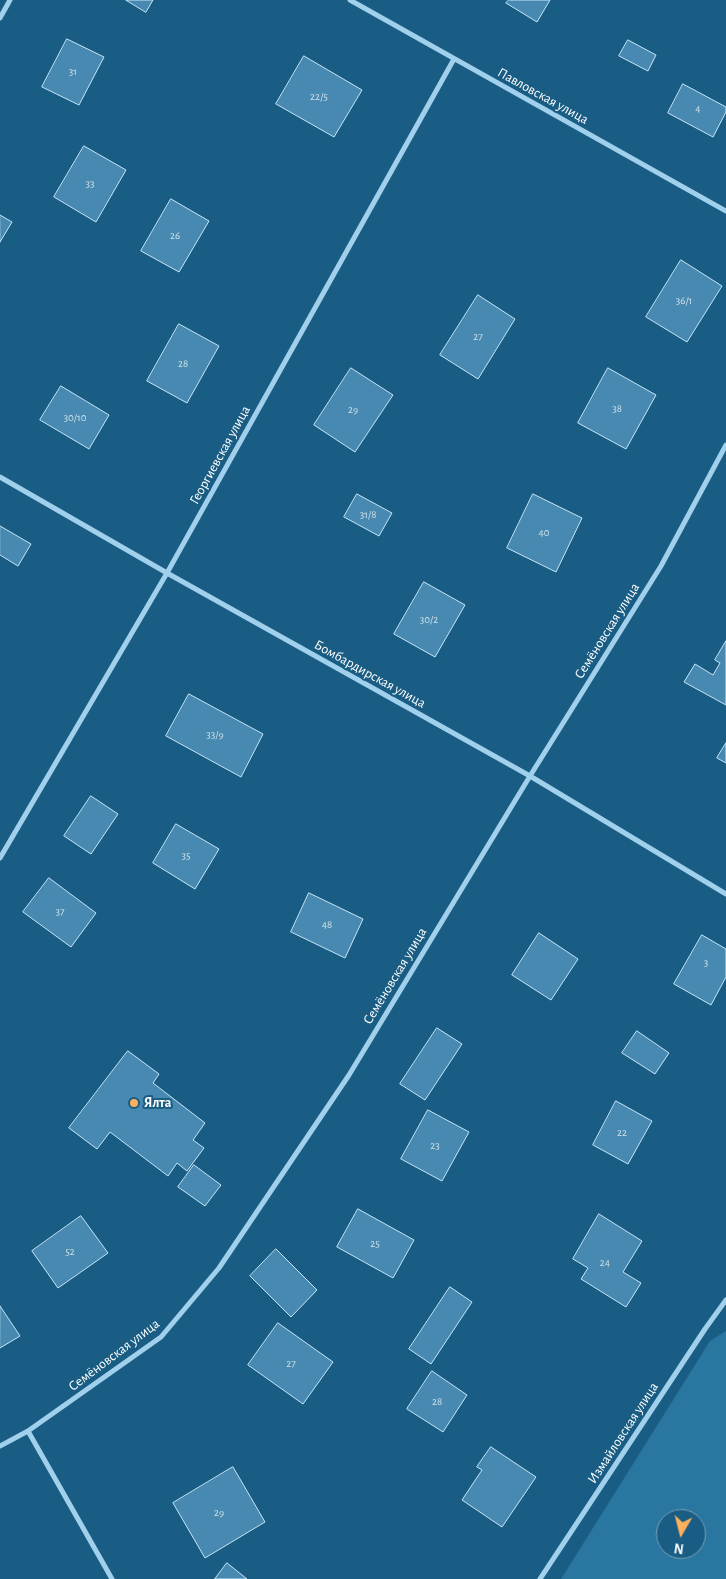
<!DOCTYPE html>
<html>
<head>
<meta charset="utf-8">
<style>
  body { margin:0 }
  #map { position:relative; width:726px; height:1579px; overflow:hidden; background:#1a5d84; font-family:"Alegreya Sans",sans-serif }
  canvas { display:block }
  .north { position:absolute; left:656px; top:1509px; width:50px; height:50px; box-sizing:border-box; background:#1a5d84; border:1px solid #769eb5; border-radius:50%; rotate:188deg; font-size:14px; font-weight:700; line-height:20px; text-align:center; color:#fff }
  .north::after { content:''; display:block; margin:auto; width:18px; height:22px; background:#feb05c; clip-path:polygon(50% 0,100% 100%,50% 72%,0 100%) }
</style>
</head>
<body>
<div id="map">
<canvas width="726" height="1579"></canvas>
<div class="north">N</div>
</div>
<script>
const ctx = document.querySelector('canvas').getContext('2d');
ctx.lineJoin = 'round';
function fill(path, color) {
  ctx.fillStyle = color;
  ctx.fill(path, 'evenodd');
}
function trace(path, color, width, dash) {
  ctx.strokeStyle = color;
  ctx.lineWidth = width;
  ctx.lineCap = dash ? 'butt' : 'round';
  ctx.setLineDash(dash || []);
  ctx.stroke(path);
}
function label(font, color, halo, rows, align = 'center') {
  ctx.font = font + ' "Alegreya Sans",sans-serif';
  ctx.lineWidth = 4;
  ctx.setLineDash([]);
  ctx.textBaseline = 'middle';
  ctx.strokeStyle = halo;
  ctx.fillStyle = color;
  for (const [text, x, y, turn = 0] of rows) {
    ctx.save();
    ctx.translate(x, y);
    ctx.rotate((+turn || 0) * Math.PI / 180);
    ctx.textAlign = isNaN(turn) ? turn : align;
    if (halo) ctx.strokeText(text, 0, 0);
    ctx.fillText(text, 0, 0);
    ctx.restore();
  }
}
const green = new Path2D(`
  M 726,1331 L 726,1579 L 561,1579 L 710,1341 ZM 666,1519 L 696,1519 L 696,1549 L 666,1549 Z`);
const building = new Path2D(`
  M 126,0 L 153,0 L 146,12 Z
  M 509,0 L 550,0 L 537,22 L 506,3 Z
  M 67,39 L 104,57 L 79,105 L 42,87 Z
  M 628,40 L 656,55 L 648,71 L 619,56 Z
  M 304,56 L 362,90 L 334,137 L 276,104 Z
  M 683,84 L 726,107 L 726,112 L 713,137 L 668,113 Z
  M 84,146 L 126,170 L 96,222 L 54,197 Z
  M 171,199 L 209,221 L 179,272 L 141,251 Z
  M 0,215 L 12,222 L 0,242 Z
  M 681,260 L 722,286 L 687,342 L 646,317 Z
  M 478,295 L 515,319 L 478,379 L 440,355 Z
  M 179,324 L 219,346 L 187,403 L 147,381 Z
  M 351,368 L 393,395 L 355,452 L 314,425 Z
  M 608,368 L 656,395 L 626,449 L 578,423 Z
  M 61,386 L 109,415 L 89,449 L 40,420 Z
  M 357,494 L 392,513 L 379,536 L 344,517 Z
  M 533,494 L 582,518 L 556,572 L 507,548 Z
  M 0,526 L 31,544 L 18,566 L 0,555 Z
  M 424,582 L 465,605 L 435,657 L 394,634 Z
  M 726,641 L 726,705 L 684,682 L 695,664 L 713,675 L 720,663 L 715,660 Z
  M 189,694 L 263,734 L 241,777 L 166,736 Z
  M 726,743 L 726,763 L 717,758 Z
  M 91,796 L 118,814 L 91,854 L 64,836 Z
  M 176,824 L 219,849 L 195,889 L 153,863 Z
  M 49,878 L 96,913 L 71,947 L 23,912 Z
  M 309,893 L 363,919 L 345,958 L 291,932 Z
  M 539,933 L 578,959 L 551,1000 L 512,975 Z
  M 702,935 L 726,949 L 726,977 L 711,1005 L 674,984 Z
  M 437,1028 L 462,1044 L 425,1100 L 400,1084 Z
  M 637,1031 L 669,1053 L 655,1074 L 622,1053 Z
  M 128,1051 L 159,1074 L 153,1083 L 205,1123 L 193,1140 L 204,1148 L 187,1171 L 177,1163 L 168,1176 L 110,1132 L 97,1149 L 69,1128 Z
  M 616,1101 L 652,1121 L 628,1164 L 593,1145 Z
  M 428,1110 L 469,1132 L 442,1181 L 401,1159 Z
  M 194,1165 L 221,1185 L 205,1206 L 178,1187 Z
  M 358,1209 L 414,1240 L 393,1278 L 337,1247 Z
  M 599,1214 L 642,1241 L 623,1272 L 641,1283 L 626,1307 L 581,1279 L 588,1268 L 573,1259 Z
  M 81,1216 L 108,1253 L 58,1288 L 32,1251 Z
  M 276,1249 L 317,1290 L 291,1317 L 250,1276 Z
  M 450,1287 L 472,1302 L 431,1364 L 409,1349 Z
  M 0,1306 L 20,1336 L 0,1348 Z
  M 278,1323 L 333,1362 L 303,1404 L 248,1365 Z
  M 432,1371 L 467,1395 L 443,1432 L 407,1409 Z
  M 491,1447 L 536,1477 L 502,1527 L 462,1500 L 482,1470 L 477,1467 Z
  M 233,1467 L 265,1522 L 205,1558 L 173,1503 Z
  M 227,1563 L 247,1579 L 215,1579 Z`);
const street = new Path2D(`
  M 350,0 L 726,211
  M 0,18 L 10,0
  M 0,477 L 167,573 L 530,776 L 726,894
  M 0,858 L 167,573 L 454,59
  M 28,1431 L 112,1579
  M 0,1446 L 28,1431 L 161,1337 L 219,1268 L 349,1075 L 530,776 L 661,566 L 726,445
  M 540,1579 L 705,1329 L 726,1300`);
const markers = [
  [134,1103,5,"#feb05c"]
];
const numberNames = [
  ["31",73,72],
  ["22/5",319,97],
  ["4",698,109],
  ["33",90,184],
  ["26",175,236],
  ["36/1",684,301],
  ["27",478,337],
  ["28",183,364],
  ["38",617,409],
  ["29",353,410],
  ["30/10",75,418],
  ["31/8",368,515],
  ["40",544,533],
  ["30/2",429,620],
  ["33/9",215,735],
  ["35",186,856],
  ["37",60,912],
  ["48",327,925],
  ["3",706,963],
  ["22",622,1133],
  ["23",435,1146],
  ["25",375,1244],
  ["52",70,1252],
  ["24",605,1263],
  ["27",291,1364],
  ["28",437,1402],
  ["29",219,1513]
];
const streetNames = [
  ["Павловская улица",543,96,29],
  ["Георгиевская улица",220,455,-61],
  ["Семёновская улица",607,631,-58],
  ["Бомбардирская улица",370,674,29],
  ["Семёновская улица",395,976,-59],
  ["Семёновская улица",114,1355,-37],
  ["Измайловская улица",623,1433,-57]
];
const poiNames = [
  ["Ялта",144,1103]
];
fill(green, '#2976a1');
fill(building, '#4789b0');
trace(building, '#c5e6f8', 1);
trace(street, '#a0d0eb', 5);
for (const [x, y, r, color] of markers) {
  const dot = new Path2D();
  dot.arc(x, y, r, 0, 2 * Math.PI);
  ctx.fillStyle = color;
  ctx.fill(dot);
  trace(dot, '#1a5d84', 2);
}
label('11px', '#d1e2eb', null, numberNames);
label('14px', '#fff', '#1a5d84', streetNames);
label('bold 14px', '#fff', '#1a5d84', poiNames, 'left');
</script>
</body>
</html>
